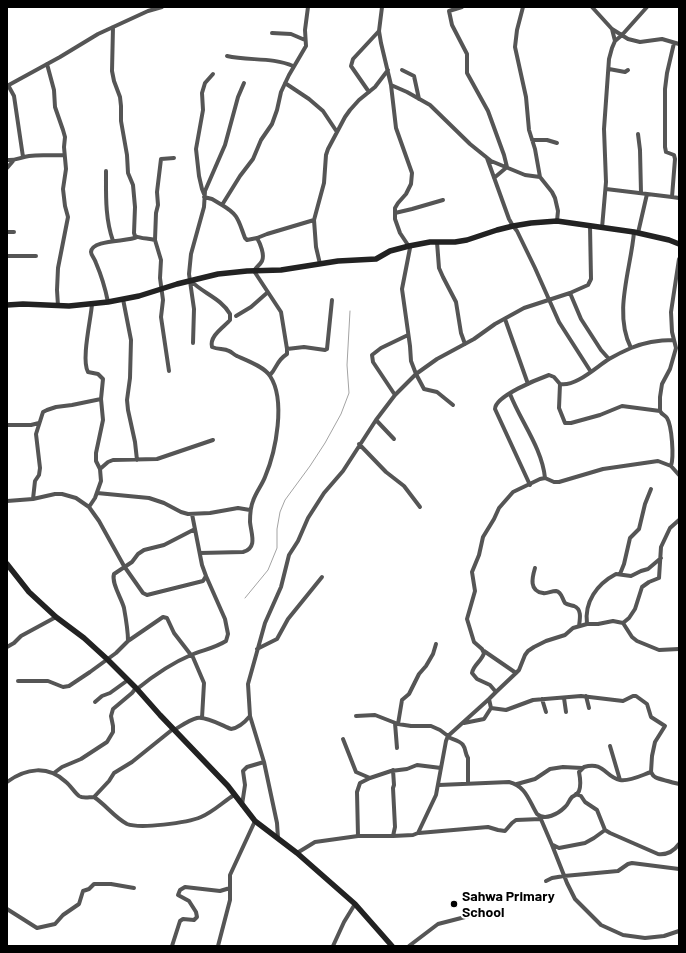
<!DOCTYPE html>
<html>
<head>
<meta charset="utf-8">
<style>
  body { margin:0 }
  #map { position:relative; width:686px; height:953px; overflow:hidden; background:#fff; font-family:Barlow,sans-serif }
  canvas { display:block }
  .frame { position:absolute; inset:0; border:8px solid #000; pointer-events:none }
</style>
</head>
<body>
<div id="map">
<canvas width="686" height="953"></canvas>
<div class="frame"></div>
</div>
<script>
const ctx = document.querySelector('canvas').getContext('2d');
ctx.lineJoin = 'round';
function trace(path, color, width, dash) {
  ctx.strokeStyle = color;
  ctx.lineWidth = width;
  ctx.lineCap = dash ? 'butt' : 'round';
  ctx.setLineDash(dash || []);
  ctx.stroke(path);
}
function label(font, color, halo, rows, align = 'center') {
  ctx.font = font + ' Barlow,sans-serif';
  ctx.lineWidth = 4;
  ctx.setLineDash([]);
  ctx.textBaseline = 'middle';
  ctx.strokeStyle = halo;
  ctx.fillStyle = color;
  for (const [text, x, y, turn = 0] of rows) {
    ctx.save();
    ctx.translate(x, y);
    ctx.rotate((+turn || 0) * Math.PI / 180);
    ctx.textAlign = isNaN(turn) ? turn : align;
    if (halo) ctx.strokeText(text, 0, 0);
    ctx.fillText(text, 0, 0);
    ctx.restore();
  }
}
const stream = new Path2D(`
  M 245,598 L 268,570 L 277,548 L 277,529 L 280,512 L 285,500 L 310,466 L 325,443 L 341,414 L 349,393 L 347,365 L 350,311`);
const street = new Path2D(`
  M 382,7 L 379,31 L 381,43 L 391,85 L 396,128 L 412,173 L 411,184 L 406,194 L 398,203 L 395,208 L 395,219 L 400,233 L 410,248 L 402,289 L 410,346 L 411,361 L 416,374 L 424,389 L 437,392 L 453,405
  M 462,7 L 449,11 L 452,25 L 467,54 L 467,73 L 488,111 L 504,155 L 507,167
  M 523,7 L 517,30 L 515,47 L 526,97 L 529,130 L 535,149 L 540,177 L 552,192 L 555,198 L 558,211 L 557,221
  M 592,7 L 612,29 L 628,39 L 640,42 L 662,39 L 679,44
  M 113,27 L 112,71 L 114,81 L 120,97 L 121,106 L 121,121 L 127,155 L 128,173 L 133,185 L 135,207 L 134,233 L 135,236 C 141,239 149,238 155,240 L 161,260 L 160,278 L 163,300 L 161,317 L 169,371
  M 612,29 L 615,41
  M 272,33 L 291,34 L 305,40
  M 227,56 C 248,61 273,57 293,66
  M 47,64 L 54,90 L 55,107 L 63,130 L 65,137 L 64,147 L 66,169 L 63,189 L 65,206 L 68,217 L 58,268 L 57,290 L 58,306
  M 609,69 L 625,72 L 628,70
  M 402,70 L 414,76 L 419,99
  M 285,83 L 309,99 L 323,111 L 337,132
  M 8,85 L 14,96 L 23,157
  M 391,85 L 407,92 L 430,105 L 470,144 L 491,161 L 525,175 L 540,177
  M 7,86 L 60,57 L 98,34 L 148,11 L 162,7
  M 369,92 L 351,66 L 353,59 L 379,31
  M 638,134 L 640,150 L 641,193
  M 532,140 L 547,140 L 557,143
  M 487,158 L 509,219 L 513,226 L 517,231 L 535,268 L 559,322 L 591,372
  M 7,160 C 15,161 21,157 29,156 C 40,155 53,155 64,155
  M 7,168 L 13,161
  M 106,171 C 106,195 105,218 113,241
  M 494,178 L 507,167
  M 606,189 L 672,197 L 675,159 L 674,155 L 666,152 L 665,147 L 665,89 L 667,73 L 674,43
  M 204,194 L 202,189 L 199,176 L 196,149 L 203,110 L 202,93 L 205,83 L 213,74
  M 204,197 L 212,199 L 222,205 L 240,176 L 253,159 L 261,140 L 272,124 L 277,110 L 281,92 L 289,75 L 306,46 L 305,30 L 308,7
  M 672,197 L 679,198
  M 222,205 C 239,215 238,220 245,238 L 247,240 L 257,238
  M 395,213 L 412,209 L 443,200
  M 602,228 L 606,182 L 604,129 L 609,59 L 612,48 L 615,41 L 622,35 L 647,7
  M 7,232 L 14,232
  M 638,233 L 647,194
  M 155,240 L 156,213 L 158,205 L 157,192 L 161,159 L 174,158
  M 437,242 L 439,268 L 443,277 L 456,302 L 461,333 L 465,344
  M 7,256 L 36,256
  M 320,264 L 316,247 L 314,220 L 324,183 L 326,155 L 328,149 L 345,117 L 350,110 L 359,100 L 375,87 L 388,70
  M 190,280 C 202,293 221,298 230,314 L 230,320 C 224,327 209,336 212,347 C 219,350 224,348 229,351 C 232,352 234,355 237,356 C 246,360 265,367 270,376 C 286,400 276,451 265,477 C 262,485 256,492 253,501 C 250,508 250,514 250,522 C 251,533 258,548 243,552 L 200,553
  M 570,293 L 581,319 L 601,350 L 609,359
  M 123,299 L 131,340 L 130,378 L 127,400 L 128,410 L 135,442 L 137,460
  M 108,302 C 105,287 102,277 96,263 C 95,259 91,255 91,252 C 92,239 129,242 137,237
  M 236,316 L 251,307 L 268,292
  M 505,319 L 528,384
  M 193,343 L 194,309 L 189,274 L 191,254 L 204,207 L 205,191 L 225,145 L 238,97 L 244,83
  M 631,348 C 613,313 631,269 634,232
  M 287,349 L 304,347 L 325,350 L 327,349 L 332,300
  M 270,375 C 277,368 276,361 287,354 L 287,349 L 281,312 L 254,271 C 256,267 260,265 262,261 C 265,255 260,243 257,238 L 267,234 L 314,220
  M 560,384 L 559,408 L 565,423 L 571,423 L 600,415 L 622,406 L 660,411
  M 510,394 C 521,422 542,448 545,478
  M 395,395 L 373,362 L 372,355 L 381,348 L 408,335
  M 376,420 L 394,439
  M 7,425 L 31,425 L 39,423
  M 359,444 L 386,472 L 404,486 L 420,507
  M 671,466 C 674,457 672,426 667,418 C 665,415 662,415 660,411 L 660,397 L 662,384 L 670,369 L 676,348 L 672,332 L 671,312 L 679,259
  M 100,469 L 108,462 L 113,460 L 157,459 L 213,440
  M 530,485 L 495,409 C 495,396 538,379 549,375 L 554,377 L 560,384 C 576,387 596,367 609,359 C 616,355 624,351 631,348 C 645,342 659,340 674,340
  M 97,493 L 149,498 L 164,503 L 181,512 L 188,514 L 210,513 L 238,508 L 250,510
  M 33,499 L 35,481 L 39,475 L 40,468 L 36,434 L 43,412 L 47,410 L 56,407 L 72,405 L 101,399
  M 7,501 L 33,499 L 55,494 L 62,494 L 76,498 L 89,507 L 99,521 L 124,566 L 143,593 L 147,595 L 203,581 L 206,576 L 202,565 L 192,514
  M 89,507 L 95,498 L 101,481 L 100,469 L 96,461 L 96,453 L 103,420 L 101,399 L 103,379 L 98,374 L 88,372 C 81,360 91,319 92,304
  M 535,568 C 532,578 529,591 543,593 C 547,594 551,591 556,591 C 562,592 562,599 565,603 C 567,605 571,605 574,606 C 582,609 580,619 579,626
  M 620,574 L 624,564 L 630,538 L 639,529 L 645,504 L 651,489
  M 623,623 L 632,637 L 637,641 L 659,650 L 679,649
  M 587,624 C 584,602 597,584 616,574 L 631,576 L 641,571 L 648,569 L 661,558
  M 128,641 C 128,630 126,619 124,608 C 122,599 111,583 114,574 L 132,562 L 138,554 L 144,550 L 164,545 L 195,529
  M 7,647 L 14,643 L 21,636 L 56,617
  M 257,649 L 277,639 L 288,619 L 322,577
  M 484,651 L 516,673
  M 192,655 L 204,683 L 202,718
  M 18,681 L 48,681 L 63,687 L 69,686 L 90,672 L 116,653 L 128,641 L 163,617 L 167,618 L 174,633 L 191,655
  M 137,689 C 153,676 172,663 191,655 C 203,650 215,648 226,641 L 228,634 L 225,619 L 206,576
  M 496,692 L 490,685 L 477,679 L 472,673 C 473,665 482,661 484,653 L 482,649 L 474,642 L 467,619 L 475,591 L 472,572 L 479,555 L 483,537 L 494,519 L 499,508 L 513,492 L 540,479 L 545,478 L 554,482 L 559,482 L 603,469 L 658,461 L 671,466 L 679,475
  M 586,696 L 589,708
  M 564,698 L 566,712
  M 489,699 L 491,708 L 506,710 L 533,700 L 581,696 L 623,701 L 633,696 L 636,696 L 647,704 L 651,717 L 665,726 L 655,742 L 652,756 L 651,772 C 652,774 653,776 655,777 C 658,779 675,783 679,784
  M 542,699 L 546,712
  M 95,702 L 102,696 L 110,693 L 128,680
  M 356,716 L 375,715 L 398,724 L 411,726 L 431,726 L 440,730 L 448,736
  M 395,723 L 397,748
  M 464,723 L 484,719 L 491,708
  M 398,724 L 402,700 L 409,694 L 419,674 L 426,666 L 433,654 L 436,644
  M 174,730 C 181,726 189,720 197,718 C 206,716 223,726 231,729 C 239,728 245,722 250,716
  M 448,737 C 452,739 461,741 463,745 C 466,749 465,754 468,758 L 468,783
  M 343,739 L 356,772 L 370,778
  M 610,746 L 620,780
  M 54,773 L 62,767 L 81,759 L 107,742 L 113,732 L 113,726 L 111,716 L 113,709 L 132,693 L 136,688
  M 7,782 C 26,768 48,765 66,782 C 71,786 74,792 79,796 C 83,799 89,797 94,797 L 109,781 L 114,773 L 132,762 L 173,729
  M 517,784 L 535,779 L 550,769 L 563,767 L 582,768
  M 439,785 L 509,782 C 526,786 529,801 537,814 C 545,821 558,814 565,807 C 568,805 569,800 572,797 C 575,795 578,794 579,791 C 581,786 580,777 579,772 L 584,767 C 604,761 605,777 620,780 C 629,782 642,775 651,772
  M 576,794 L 581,796 L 585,802 L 597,810 L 605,830 L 610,833 L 658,854 C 667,855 674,851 679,844
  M 94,797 C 106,805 114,817 127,824 C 140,829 187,823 201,817 C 213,812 223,802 234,795
  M 242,805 L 245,785 L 243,771 L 247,767 L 264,762
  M 540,817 L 552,845 L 567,883 L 575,899 L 601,925 L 623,935 L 645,938 L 664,936 L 679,931
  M 419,833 L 488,827 L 498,830 L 505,831 L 512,823 L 516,820 L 541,819
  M 358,836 L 357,792 L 360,783 L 370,778 L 391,771 L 407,769 L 417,765 L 441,768
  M 393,836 L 395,827 L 393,788 L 394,785 L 393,770
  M 278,838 L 277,823 L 264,762 L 250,716 L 248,684 L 265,623 L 281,587 L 289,555 L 298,541 L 308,518 L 324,493 L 343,471 L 376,420 L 395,395 L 416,374 L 437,359 L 474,339 L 495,324 L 524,308 L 570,293 L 588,285 L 591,279 L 590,226
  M 553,845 L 559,848 L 585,843 L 594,838 L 605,830
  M 297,853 L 315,842 L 358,836 L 393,836 L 413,835 L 418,833 L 436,795 L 446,741 L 448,736 L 489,699 L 496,692 L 516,673 L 519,670 L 525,655 L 528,651 L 534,647 L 546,641 L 565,635 L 573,628 L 587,624 L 598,624 L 613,621 L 623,623 L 629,618 L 635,609 L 642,587 L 649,582 L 659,578 L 661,547 L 670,528 L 679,520
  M 546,881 L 552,878 L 564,876 L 618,871 L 628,864 L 632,863 L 679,869
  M 7,909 L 37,928 L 55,924 L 63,915 L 79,904 L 83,891 L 89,889 L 94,884 L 111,884 L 134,888
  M 172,946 L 180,921 L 183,919 L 194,920 L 197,917 L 196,912 L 189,901 L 178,895 L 180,890 L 185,887 L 220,891 L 230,888
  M 218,946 L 230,900 L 230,875 L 255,821
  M 333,946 L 344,922 L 355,904
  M 409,946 L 438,924 L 469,916`);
const secondary = new Path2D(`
  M 7,305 L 23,304 L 69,306 L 108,302 L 139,296 L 177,284 L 218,274 L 247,271 L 281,270 L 338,261 L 376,259 L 390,251 L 409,246 L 430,242 L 455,242 L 467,240 L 497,230 L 513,226 L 531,223 L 557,221 L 634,232 L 669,240 L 679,244
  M 7,564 L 29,592 L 56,617 L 84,638 L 107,659 L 137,689 L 160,715 L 228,786 L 255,821 L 297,853 L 355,904 L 392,946`);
const markers = [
  [454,904,4,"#000"]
];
const poiNames = [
  ["Sahwa Primary",462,896],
  ["School",462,912]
];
trace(stream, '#a3a3a3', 1);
trace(street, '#555', 4);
trace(secondary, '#222', 5.5);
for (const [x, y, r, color] of markers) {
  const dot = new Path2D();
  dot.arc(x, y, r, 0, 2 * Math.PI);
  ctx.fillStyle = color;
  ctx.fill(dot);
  trace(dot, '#fff', 1.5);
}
label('bold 14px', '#000', '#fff', poiNames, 'left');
</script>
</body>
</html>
